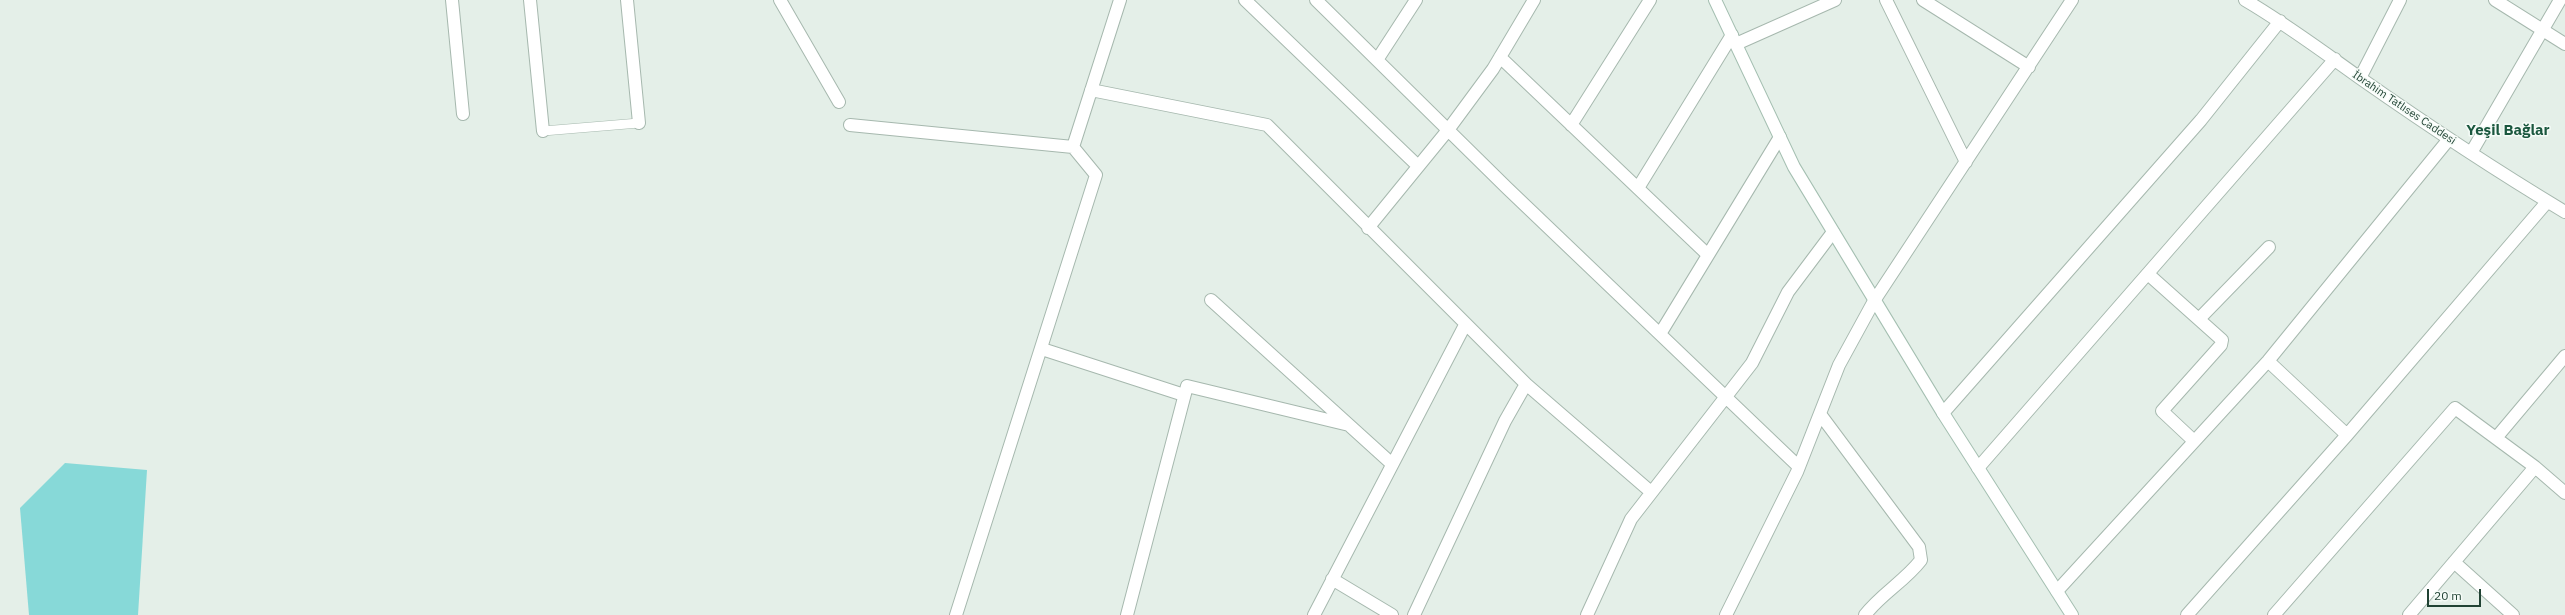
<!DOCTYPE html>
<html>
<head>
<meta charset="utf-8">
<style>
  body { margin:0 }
  #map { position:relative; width:2565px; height:615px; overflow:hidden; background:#e4efe8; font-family:"IBM Plex Sans",sans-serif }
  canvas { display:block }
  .scale { position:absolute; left:2427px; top:589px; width:54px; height:18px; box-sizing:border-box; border:2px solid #214334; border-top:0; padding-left:5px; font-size:12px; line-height:14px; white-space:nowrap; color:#214334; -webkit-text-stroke:3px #f5fbf7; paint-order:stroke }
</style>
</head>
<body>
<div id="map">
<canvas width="2565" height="615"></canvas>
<div class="scale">20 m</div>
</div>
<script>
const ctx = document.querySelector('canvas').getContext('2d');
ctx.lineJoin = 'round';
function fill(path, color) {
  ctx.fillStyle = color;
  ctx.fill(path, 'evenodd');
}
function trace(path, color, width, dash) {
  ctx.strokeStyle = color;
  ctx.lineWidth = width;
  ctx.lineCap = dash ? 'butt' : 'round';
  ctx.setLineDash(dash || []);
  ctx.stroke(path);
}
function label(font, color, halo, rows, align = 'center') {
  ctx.font = font + ' "IBM Plex Sans",sans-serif';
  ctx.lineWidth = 3;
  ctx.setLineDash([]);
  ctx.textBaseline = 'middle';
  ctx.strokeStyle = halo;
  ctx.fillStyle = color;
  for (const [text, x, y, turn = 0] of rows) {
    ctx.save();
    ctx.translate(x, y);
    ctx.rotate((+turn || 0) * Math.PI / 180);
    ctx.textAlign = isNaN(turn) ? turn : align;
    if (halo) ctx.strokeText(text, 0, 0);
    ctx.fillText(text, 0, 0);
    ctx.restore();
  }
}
const water = new Path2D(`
  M 65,463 L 147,470 L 138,615 L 29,615 L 20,508 Z`);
const service = new Path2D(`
  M 543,131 L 639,123`);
const minor = new Path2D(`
  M 452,0 L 463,114
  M 530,0 L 543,131
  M 627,0 L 639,123
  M 780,0 L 839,102
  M 1245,0 L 1418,166
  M 1316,0 L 1507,188 L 1799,467
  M 1886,0 L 1966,162
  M 1923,0 L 2029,67
  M 2245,0 C 2286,24 2322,51 2360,78 C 2427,125 2495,170 2565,212
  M 2495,0 L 2565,44
  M 1736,44 L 1835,0
  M 1500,57 L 1708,255
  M 1377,60 L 1416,0
  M 2360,78 L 2400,0
  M 1091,90 L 1267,125 L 1526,384 L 1651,492
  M 850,125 L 1073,147 L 1120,0
  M 1571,125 L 1650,0
  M 2471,153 L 2560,0
  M 1638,188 L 1732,35
  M 1368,228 L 1448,130 L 1493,69 L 1534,0
  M 2148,274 L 2222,340 L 2221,345 L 2162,411 L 2194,441
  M 1211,300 L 1392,464
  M 2199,319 L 2269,247
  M 1660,334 L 1780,137
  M 1042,349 L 1184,395
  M 2268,361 L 2347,435
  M 1943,413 L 2201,120 L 2280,21
  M 1820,414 L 1919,547 L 1921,560 C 1905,581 1881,594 1865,615
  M 2496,438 L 2565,356
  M 2535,467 L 2565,493
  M 1978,468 L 2335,59
  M 2454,562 L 2513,615
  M 1332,579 L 1392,615
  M 2057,591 L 2268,361 L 2449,139
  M 956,615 L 1096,175 L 1073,147
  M 1127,615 L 1187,386 L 1349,425
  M 1314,615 L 1465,325
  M 1414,615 L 1505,421 L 1526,384
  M 1587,615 L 1631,519 L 1752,363 L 1788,292 L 1833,232
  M 1726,615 L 1797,472 L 1839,365 L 1874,301 L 2072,0
  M 2187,615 L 2347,435 L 2547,202
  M 2274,615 L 2455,408 L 2535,467 L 2409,615`);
const secondary = new Path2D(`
  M 1715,0 L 1794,167 L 1943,413 L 2072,615`);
const streetNames = [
  ["İbrahim Tatlıses Caddesi",2404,108,34]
];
const districtNames = [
  ["Yeşil Bağlar",2508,131]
];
fill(water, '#87d9d8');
trace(service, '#a6b8ae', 10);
trace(minor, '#a6b8ae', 14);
trace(secondary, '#a4bfb1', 14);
trace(service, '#fff', 9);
trace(minor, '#fff', 12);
trace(secondary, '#fff', 12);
label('11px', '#214334', '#f5fbf7', streetNames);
label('bold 15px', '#1a573e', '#f5fbf7', districtNames);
</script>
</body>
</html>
